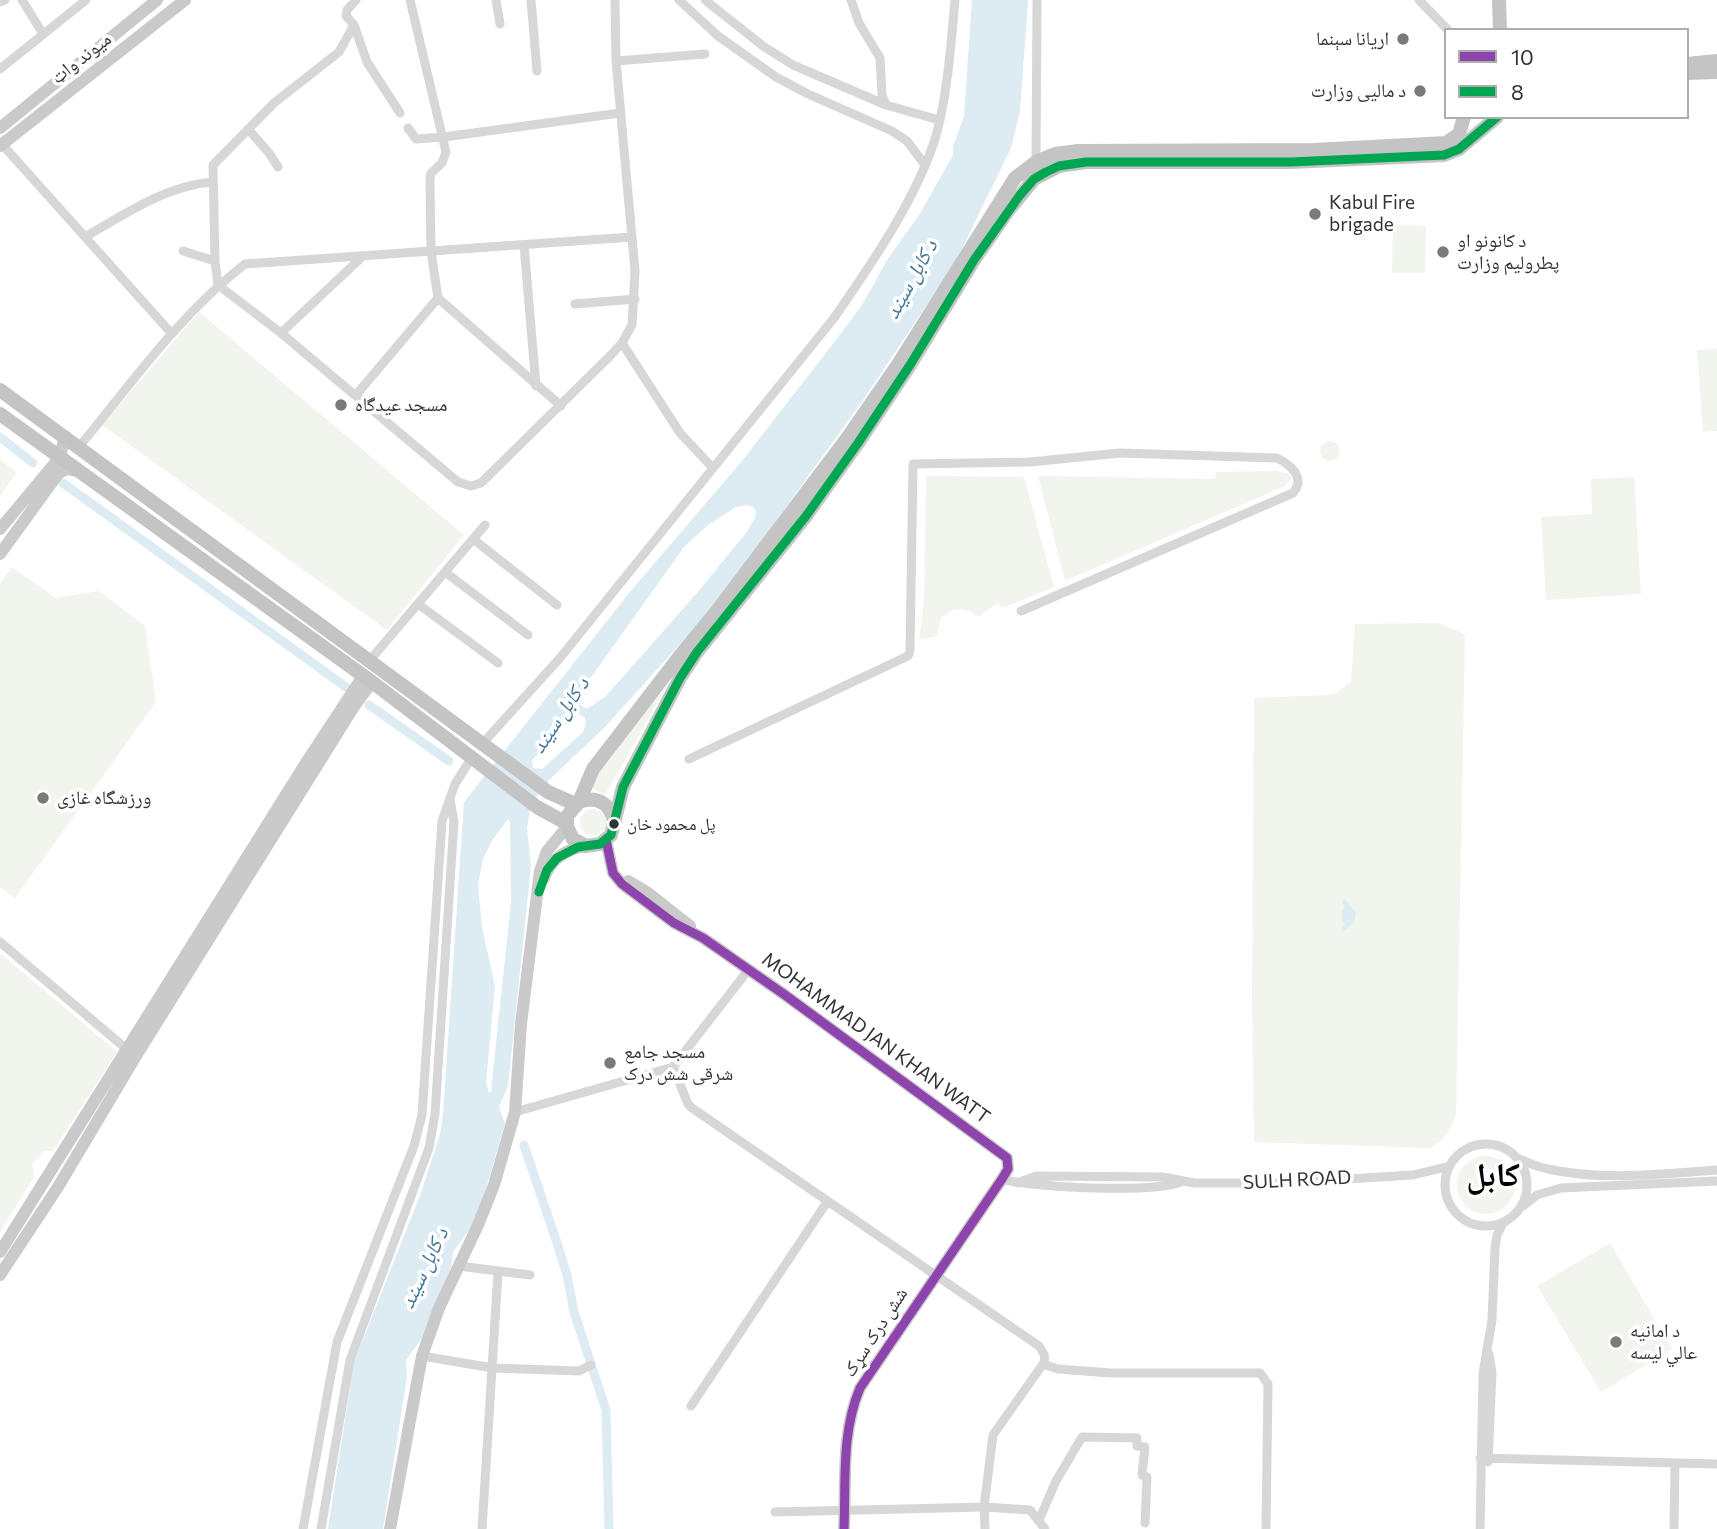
<!DOCTYPE html>
<html>
<head>
<meta charset="utf-8">
<style>
  body { margin:0 }
  #map { position:relative; width:1717px; height:1529px; overflow:hidden; background:#fff; font-family:Commissioner,sans-serif }
  canvas { display:block }
  .legend { position:absolute; left:1444px; top:28px; width:245px; height:91px; box-sizing:border-box; background:#fff; border:2px solid #adadad; margin:0; padding:9px 12px; list-style:none; font-size:21px; color:#333 }
  .legend li { display:flex; align-items:center; gap:14px; height:35px }
  .legend b { width:35px; border:2px solid #adadad }
</style>
</head>
<body>
<div id="map">
<canvas width="1717" height="1529"></canvas>
<ul class="legend">
<li><b style="height:9px;background:#8e44ad"></b>10</li>
<li><b style="height:9px;background:#00a651"></b>8</li>
</ul>
</div>
<script>
const ctx = document.querySelector('canvas').getContext('2d');
ctx.lineJoin = 'round';
function fill(path, color) {
  ctx.fillStyle = color;
  ctx.fill(path, 'evenodd');
}
function trace(path, color, width, dash) {
  ctx.strokeStyle = color;
  ctx.lineWidth = width;
  ctx.lineCap = dash ? 'butt' : 'round';
  ctx.setLineDash(dash || []);
  ctx.stroke(path);
}
function label(font, color, halo, rows, align = 'center') {
  ctx.font = font + ' Commissioner,"Noto Naskh Arabic",sans-serif';
  ctx.lineWidth = 7;
  ctx.setLineDash([]);
  ctx.textBaseline = 'middle';
  ctx.strokeStyle = halo;
  ctx.fillStyle = color;
  for (const [text, x, y, turn = 0] of rows) {
    ctx.save();
    ctx.translate(x, y);
    ctx.rotate((+turn || 0) * Math.PI / 180);
    ctx.textAlign = isNaN(turn) ? turn : align;
    if (halo) ctx.strokeText(text, 0, 0);
    ctx.fillText(text, 0, 0);
    ctx.restore();
  }
}
const green = new Path2D(`
  M 1393,225 L 1426,226 L 1425,273 L 1392,273 Z
  M 199,312 L 464,535 L 387,630 L 102,425 Z
  M 1717,349 L 1717,431 L 1703,432 L 1697,350 Z
  M1320 451a10 10 0 1 1 20 0a10 10 0 1 1-20 0Z
  M 0,460 L 17,472 L 0,496 Z
  M 1277,471 L 1289,474 L 1291,479 L 1285,486 L 1065,581 L 1038,476 L 1215,479 L 1216,472 Z
  M 926,476 L 1024,477 L 1054,587 L 1008,606 L 1001,607 L 997,603 L 978,617 L 970,611 L 955,609 L 941,618 L 937,636 L 919,640 L 924,603 Z
  M 1634,477 L 1641,594 L 1546,600 L 1541,517 L 1592,514 L 1591,479 Z
  M 12,567 L 56,598 L 99,591 L 145,626 L 156,702 L 15,898 L 0,887 L 0,584 Z
  M 1439,623 L 1465,634 L 1456,1114 C 1450,1131 1445,1139 1430,1148 L 1254,1142 L 1252,997 L 1254,698 L 1327,695 L 1335,693 L 1351,682 L 1355,624 Z
  M 668,684 L 605,795 L 592,788 L 596,780 L 592,777 Z
  M580 822a13 13 0 1 1 26 0a13 13 0 1 1-26 0Z
  M 0,953 L 117,1052 L 53,1151 L 44,1151 L 32,1164 L 34,1177 L 0,1232 Z
  M1457 1185a29 29 0 1 1 58 0a29 29 0 1 1-58 0Z
  M 1610,1243 L 1672,1349 L 1601,1392 L 1537,1286 Z`);
const water = new Path2D(`
  M 972,0 L 1028,0 L 1020,111 L 1011,148 L 956,261 L 861,403 L 716,604 L 605,727 L 549,780 L 537,796 L 530,810 L 527,828 L 531,866 L 508,1086 L 499,1107 L 505,1124 L 477,1219 L 453,1252 L 450,1274 L 425,1334 L 406,1360 L 407,1377 L 383,1529 L 328,1529 L 354,1362 L 421,1193 L 440,1134 L 443,1114 L 464,802 L 629,593 L 742,461 L 835,341 L 862,305 L 887,260 L 919,215 L 953,155 L 953,147 L 964,116 ZM 747,505 L 753,507 L 756,512 L 755,518 L 746,533 L 696,594 L 606,696 L 587,709 L 577,703 L 577,697 L 684,547 L 708,525 L 736,507 ZM 578,714 L 585,718 L 586,723 L 583,732 L 542,769 L 533,768 L 532,760 L 574,716 ZM 508,819 L 510,822 L 511,902 L 491,1091 L 489,1093 L 486,1082 L 495,986 L 482,927 L 478,885 L 483,859 L 493,839 Z
  M 1344,899 L 1356,912 L 1354,923 L 1342,932 L 1342,927 L 1346,924 L 1342,922 L 1342,910 L 1345,907 L 1342,902 Z`);
const canal = new Path2D(`
  M 0,437 L 33,463
  M 63,483 L 350,690
  M 369,705 L 449,761
  M 524,1145 L 557,1243 L 567,1275 L 574,1312 L 606,1410 L 609,1529`);
const minor = new Path2D(`
  M 22,0 L 43,34
  M 356,0 L 347,10 L 346,16 L 354,25 L 339,52 L 274,103 L 213,165 L 215,261 L 218,285 L 281,333 L 458,482 L 471,486 L 481,483 L 609,357 L 622,343 L 632,325 L 635,271 L 616,61 L 615,0
  M 410,0 L 446,152 L 442,163 L 431,173 L 430,179 L 431,251 L 438,298 L 561,406
  M 496,0 L 500,24
  M 531,0 L 537,71
  M 679,0 L 718,36 L 776,77 L 808,94 L 892,131 L 907,141 L 925,165
  M 705,0 L 763,46 L 793,65 L 886,105 L 939,120
  M 851,0 L 859,23 L 880,58 L 882,95 L 886,105
  M 1419,0 L 1448,30
  M 0,2 L 5,0
  M 354,25 L 367,62 L 400,113
  M 616,61 L 705,54
  M 0,69 L 86,0
  M 408,128 L 416,139 L 444,137 L 620,113
  M 248,129 L 269,153 L 278,167
  M 0,142 L 172,334
  M 1036,162 L 1037,0
  M 85,237 C 125,214 167,185 213,182
  M 524,245 L 536,386
  M 183,251 L 215,261
  M 575,304 L 635,299
  M 281,333 L 363,256
  M 622,343 L 680,433 L 712,467
  M 356,395 L 438,298
  M 79,447 C 131,384 180,314 245,264 L 632,237
  M 473,539 L 557,605
  M 445,572 L 528,635
  M 418,604 L 498,663
  M 370,660 L 485,525
  M 482,744 L 560,658 L 834,318 C 870,266 920,194 937,132 C 948,90 951,43 955,0
  M 689,759 L 908,656 L 910,651 L 913,464 L 1030,462 L 1120,453 L 1277,458 C 1291,465 1306,478 1293,493 L 1021,611
  M 0,942 L 130,1052
  M 673,1067 L 688,1104 L 692,1108 L 1039,1346 C 1043,1352 1047,1357 1043,1364 L 993,1435 L 984,1507 L 985,1529
  M 515,1112 L 673,1067 L 749,969
  M1445 1185a41 41 0 1 1 82 0a41 41 0 1 1-82 0Z
  M 1517,1158 C 1527,1162 1537,1167 1548,1169 C 1602,1181 1662,1174 1717,1170
  M 1002,1179 C 1033,1188 1152,1193 1181,1182
  M 1017,1183 L 1036,1176 L 1163,1177 L 1194,1183 L 1282,1183 L 1413,1175 L 1450,1166
  M 1523,1206 L 1537,1195 L 1561,1188 L 1717,1181
  M 459,1266 L 530,1275
  M 422,1356 L 493,1368 L 579,1371 L 591,1365
  M 1043,1364 L 1058,1369 L 1111,1373 L 1260,1373 L 1268,1384 L 1266,1529
  M 691,1406 L 827,1202
  M 1480,1458 L 1717,1464
  M 1488,1462 L 1492,1373 L 1489,1354
  M 775,1512 L 984,1507 L 1030,1510 L 1045,1529
  M 1039,1520 L 1056,1481 L 1082,1437 L 1137,1438 L 1137,1446 L 1145,1447 L 1142,1475 L 1147,1477 L 1145,1523
  M 303,1529 L 337,1342 L 414,1146 L 422,1115 L 442,821 L 455,784 L 471,759
  M 321,1529 L 350,1360 L 429,1148 L 435,1114 L 454,821 L 450,800
  M 482,1529 L 498,1272
  M 1480,1529 L 1483,1373 L 1492,1320 L 1495,1248 L 1497,1235 L 1503,1223
  M 1674,1529 L 1675,1463`);
const major = new Path2D(`
  M 0,128 L 157,0
  M 0,146 L 185,0
  M 0,529 L 60,457 L 65,436
  M 0,554 L 58,474 L 66,469 L 79,471
  M 606,840 L 613,873 L 622,884 L 674,923 L 703,938 L 785,995 L 1007,1158 L 1008,1169 L 1002,1179 L 860,1388 C 841,1433 846,1482 844,1529
  M 544,878 C 551,859 565,849 586,846
  M 628,881 L 648,893 L 690,926
  M 0,1252 L 304,766 L 363,676
  M 0,1275 L 58,1187 L 136,1056 L 353,708 L 372,682
  M 390,1529 L 422,1356 L 439,1308 L 478,1225 L 494,1185 L 515,1112 L 521,1024 L 540,871 L 547,851 L 567,827`);
const highway = new Path2D(`
  M 1499,0 L 1500,30
  M 1687,64 L 1717,61
  M 1687,73 L 1717,72
  M 1464,117 L 1459,134 L 1446,143 L 1314,150 L 1078,151 L 1055,154 L 1036,162 L 1015,178 L 899,363 L 848,437 L 717,611 L 679,657 L 593,769 L 579,802 L 567,816 L 567,827 L 573,839 L 586,846 L 600,844 L 611,835 L 623,787 L 680,678 L 697,652 L 806,516 L 858,443 L 910,365 L 974,260 L 1008,211 L 1034,179 L 1059,166 L 1086,162 L 1291,162 L 1444,155 L 1459,149 L 1497,117
  M 0,390 L 548,792 L 575,804
  M 0,414 L 372,682 L 537,807 L 566,823
  M 579,802 C 596,795 610,803 614,821`);
const bus1 = new Path2D(`
  M 606,840 L 613,873 L 622,884 L 674,923 L 703,938 L 785,995 L 1007,1158 L 1008,1169 L 1002,1179 L 860,1388 C 841,1433 846,1482 844,1529`);
const bus2 = new Path2D(`
  M 539,892 L 547,870 L 557,858 L 578,847 L 600,844 L 611,835 L 623,787 L 680,678 L 697,652 L 806,516 L 858,443 L 910,365 L 974,260 L 1020,195 L 1034,179 L 1046,172 L 1059,166 L 1086,162 L 1291,162 L 1444,155 L 1459,149 L 1497,117`);
const markers = [
  [1403,39,7,"#7a7a7a"],
  [1420,91,7,"#7a7a7a"],
  [1315,214,7,"#7a7a7a"],
  [1443,252,7,"#7a7a7a"],
  [341,405,7,"#7a7a7a"],
  [43,798,7,"#7a7a7a"],
  [614,824,6,"#333"],
  [610,1063,7,"#7a7a7a"],
  [1616,1342,7,"#7a7a7a"]
];
const busNames = [
  ["پل محمود خان",627,824]
];
const poiNames = [
  ["اريانا سېنما",1389,39,"right"],
  ["د مالیی وزارت",1406,91,"right"],
  ["Kabul Fire",1329,203],
  ["brigade",1329,225],
  ["د کانونو او",1457,241],
  ["پطرولیم وزارت",1457,263],
  ["مسجد عیدگاه",355,405],
  ["ورزشگاه غازی",57,798],
  ["مسجد جامع",624,1052],
  ["شرقی شش درک",624,1074],
  ["د امانیه",1630,1331],
  ["عالي لیسه",1630,1353]
];
const streetNames = [
  ["میوند واټ",81,58,-38],
  ["MOHAMMAD JAN KHAN WATT",876,1038,36],
  ["SULH ROAD",1297,1180,-3],
  ["شش درک سړک",875,1332,-57]
];
const waterNames = [
  ["د کابل سيند",911,279,-61],
  ["د کابل سيند",560,715,-56],
  ["د کابل سيند",424,1268,-65]
];
const townNames = [
  ["کابل",1493,1175]
];
fill(green, '#f1f5ed');
fill(water, '#ddebf3');
trace(canal, '#ddebf3', 9);
trace(minor, '#d7d7d7', 9);
trace(major, '#cacaca', 12);
trace(highway, '#c4c4c4', 14);
trace(bus1, '#8e44ad', 9);
trace(bus2, '#00a651', 9);
for (const [x, y, r, color] of markers) {
  const dot = new Path2D();
  dot.arc(x, y, r, 0, 2 * Math.PI);
  ctx.fillStyle = color;
  ctx.fill(dot);
  trace(dot, '#fff', 2.5);
}
label('17px', '#333', '#fff', busNames, 'left');
label('19px', '#333', '#fff', poiNames, 'left');
label('19px', '#333', '#fff', streetNames);
label('italic 21px', '#3f7597', '#fff', waterNames);
label('bold 33px', '#000', '#fff', townNames);
</script>
</body>
</html>
